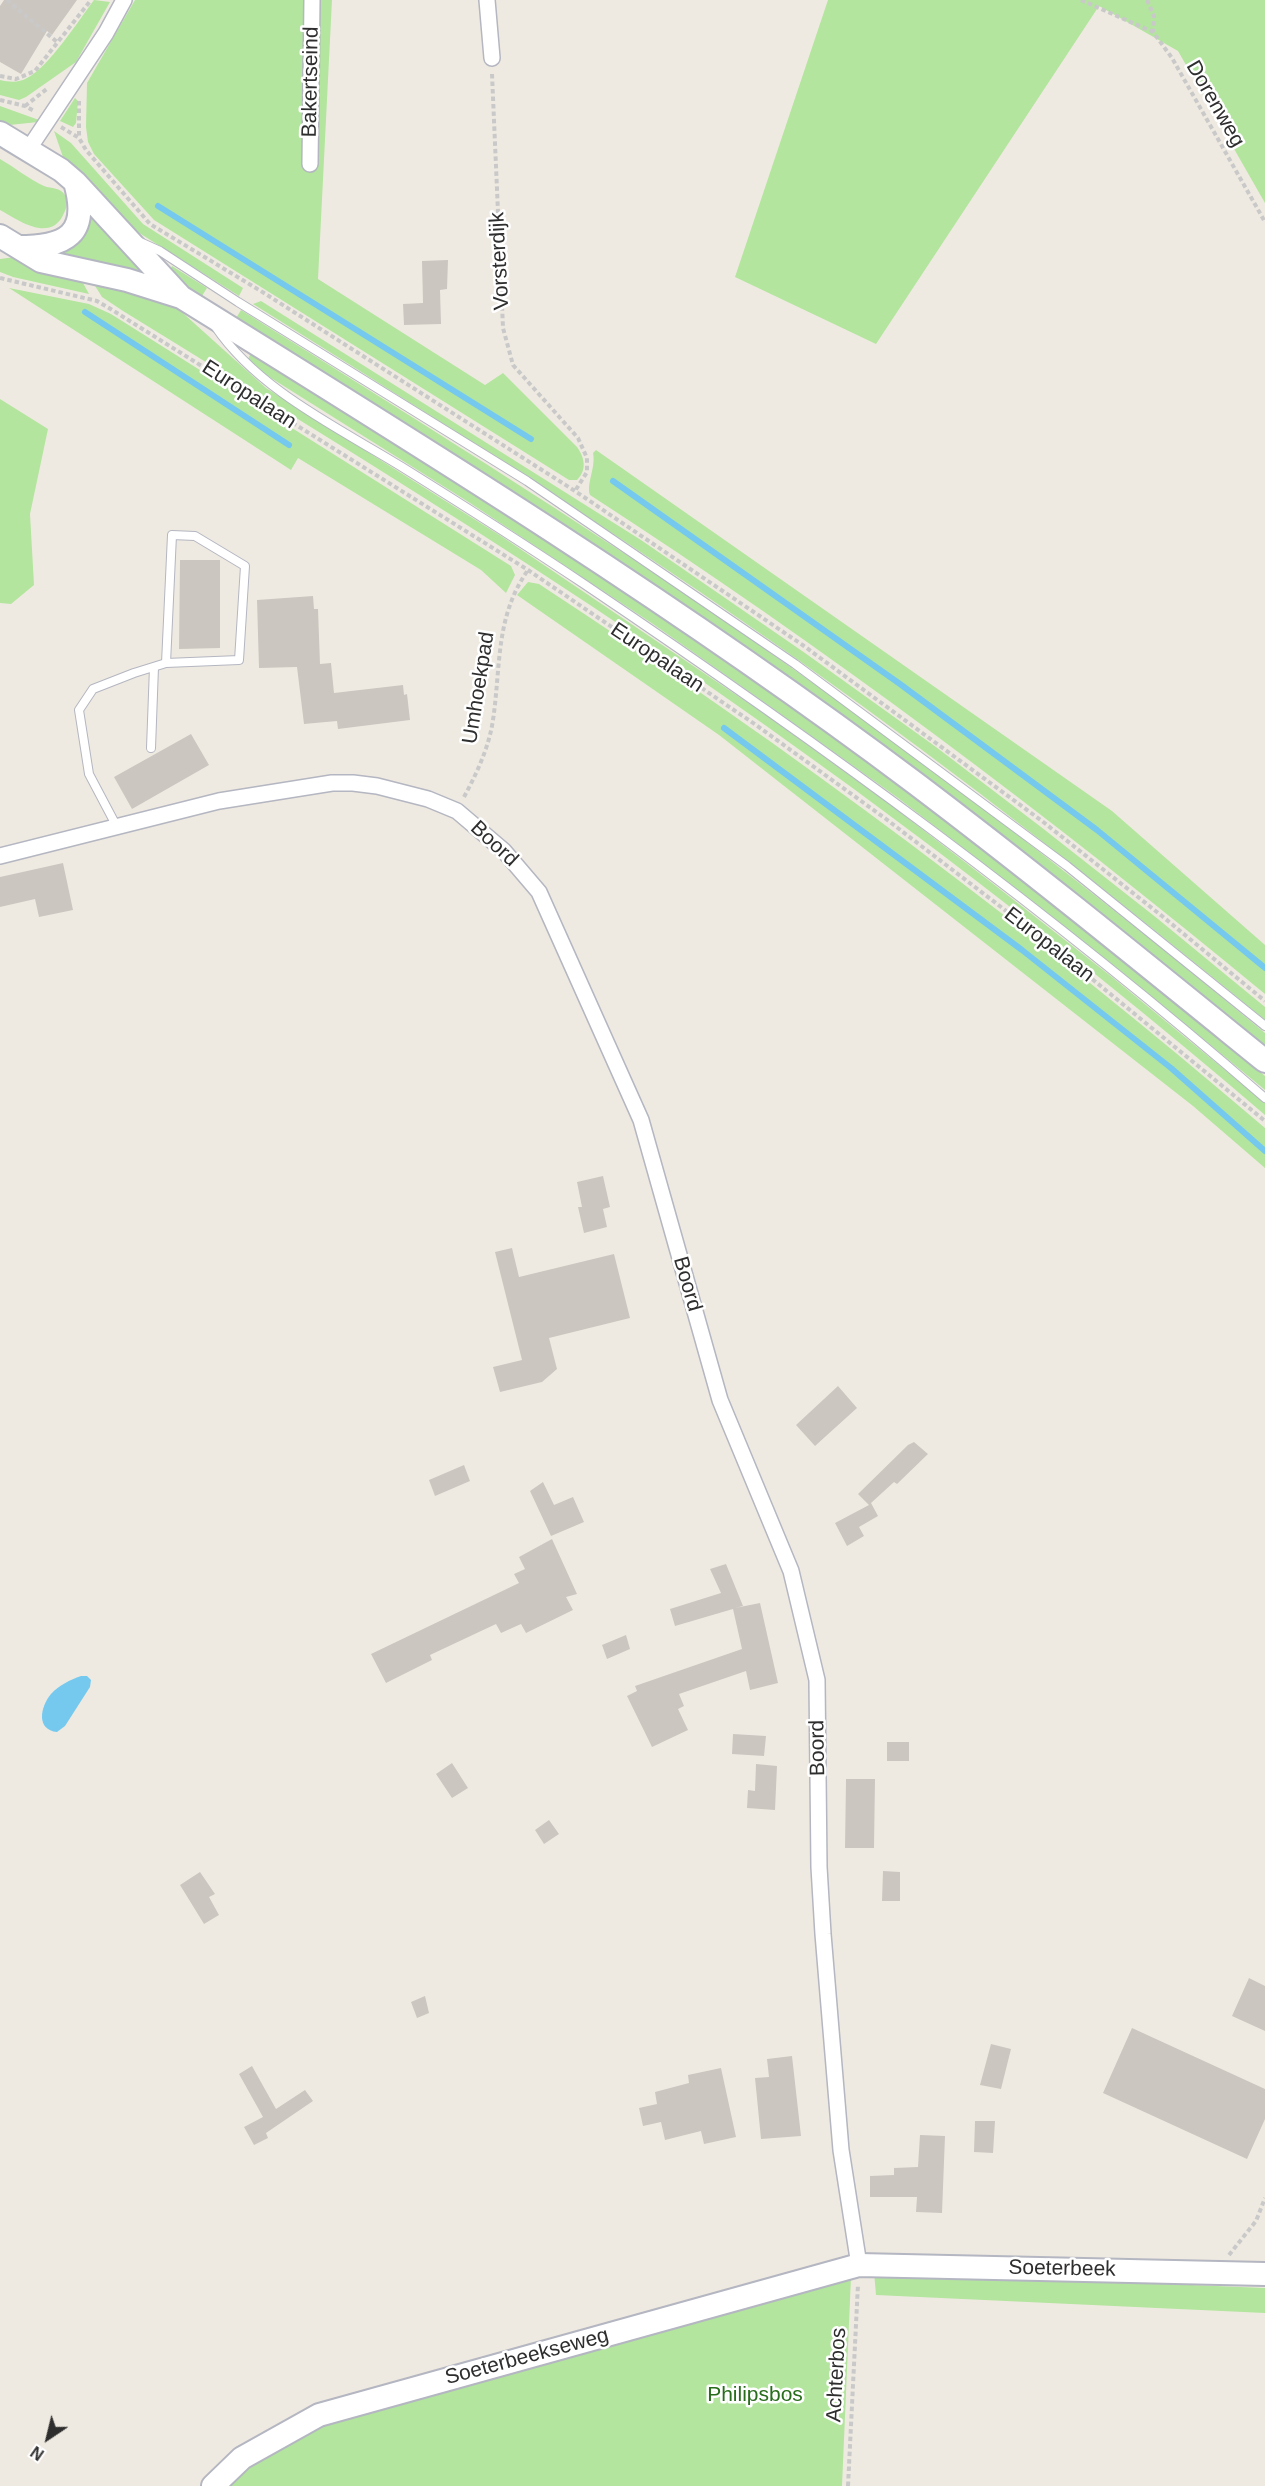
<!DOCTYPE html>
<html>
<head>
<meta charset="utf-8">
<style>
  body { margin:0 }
  #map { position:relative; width:1265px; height:2486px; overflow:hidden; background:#efeae1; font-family:Helvetica,sans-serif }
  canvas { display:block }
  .north { position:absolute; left:18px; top:2408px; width:60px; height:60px; -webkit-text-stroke:4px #fff; paint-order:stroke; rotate:215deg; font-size:16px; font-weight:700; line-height:24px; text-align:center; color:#2e2e2e }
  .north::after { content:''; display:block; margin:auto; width:21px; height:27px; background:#2e2e2e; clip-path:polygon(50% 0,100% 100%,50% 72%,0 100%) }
</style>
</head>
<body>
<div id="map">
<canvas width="1265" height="2486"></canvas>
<div class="north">N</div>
</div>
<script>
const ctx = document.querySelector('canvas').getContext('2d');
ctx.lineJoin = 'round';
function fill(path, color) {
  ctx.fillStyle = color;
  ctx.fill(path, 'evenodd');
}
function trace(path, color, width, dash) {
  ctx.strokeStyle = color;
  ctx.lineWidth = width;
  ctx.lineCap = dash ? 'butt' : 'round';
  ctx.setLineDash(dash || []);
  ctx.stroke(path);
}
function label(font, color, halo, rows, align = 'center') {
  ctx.font = font + ' Helvetica,sans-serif';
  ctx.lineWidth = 5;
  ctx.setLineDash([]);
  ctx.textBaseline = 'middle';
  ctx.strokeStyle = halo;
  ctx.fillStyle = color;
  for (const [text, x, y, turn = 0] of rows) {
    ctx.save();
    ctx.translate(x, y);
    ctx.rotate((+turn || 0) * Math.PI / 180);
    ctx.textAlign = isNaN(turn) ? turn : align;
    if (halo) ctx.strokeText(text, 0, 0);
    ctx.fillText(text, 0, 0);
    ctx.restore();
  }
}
const green = new Path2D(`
  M 94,0 L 110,2 L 76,62 L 26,97 L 19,100 L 0,95 L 0,80 C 9,82 19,83 27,78 C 48,68 79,20 94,0 Z
  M 135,0 L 332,0 L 318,279 L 485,385 L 503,373 L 577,447 C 585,458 587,470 577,480 L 569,480 L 154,220 L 94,154 L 88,142 L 86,127 L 87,83 Z
  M 828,0 L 1265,0 L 1265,203 L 1178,51 L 1099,6 L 876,344 L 735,277 Z
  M 75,98 L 78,101 L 76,123 L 73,127 L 60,121 Z
  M 0,106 L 39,120 L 38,122 L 0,126 Z
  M 54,131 L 71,143 L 143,224 L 243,288 L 239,296 L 125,224 L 64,160 Z
  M 0,159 C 14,167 29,179 44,186 C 52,189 60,187 65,195 C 68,200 67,208 64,213 C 51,244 18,220 0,210 Z
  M 96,213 L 157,277 L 103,269 L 52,251 L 89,216 Z
  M 15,257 L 82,281 L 89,294 L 13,277 L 0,272 L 0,259 Z
  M 172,266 L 207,288 L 200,299 L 169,272 Z
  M 92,281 L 174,305 L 266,388 L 501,536 L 763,713 L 892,806 L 996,886 L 1112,977 L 1265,1103 L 1265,1115 C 1052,932 826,762 593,607 C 438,504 280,408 123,311 L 102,297 Z
  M 9,288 L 89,304 L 111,314 L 511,566 L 515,575 L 506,593 L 481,570 L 298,458 L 291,470 Z
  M 261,301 L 641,540 L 805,653 L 936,747 L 1041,827 L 1158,919 L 1265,1007 L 1265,1020 C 1114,896 961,775 801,662 C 623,536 438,420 253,304 Z
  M 241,310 C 428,427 616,543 796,671 C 957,785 1113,907 1265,1033 L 1265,1048 L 1139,943 L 1022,852 L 235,320 Z
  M 251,353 L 514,517 L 775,696 L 905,789 L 1009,869 L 1125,960 L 1265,1076 L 1265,1090 L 1118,969 L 1002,878 L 898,798 L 768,705 L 653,624 L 470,503 L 263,373 L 248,359 Z
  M 0,399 L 48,429 L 30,514 L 34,585 L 11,604 L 0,603 Z
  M 596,450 L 1112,811 L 1265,945 L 1265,994 C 1050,816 825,647 590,495 C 586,484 596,468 593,453 Z
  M 528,582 L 539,584 C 792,749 1035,931 1265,1128 L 1265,1168 L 1193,1106 L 719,735 L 517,595 Z
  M 874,2272 L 1265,2288 L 1265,2313 L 876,2295 Z
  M 851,2277 L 842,2486 L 213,2486 L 319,2415 Z`);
const water = new Path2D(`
  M 81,1676 L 87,1676 L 91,1680 L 90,1687 L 65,1726 L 57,1732 C 36,1730 40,1707 51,1694 C 59,1685 70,1680 81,1676 Z`);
const stream = new Path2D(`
  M 158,206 L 531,439
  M 85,312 L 289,445
  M 613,481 L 900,684 L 1097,830 L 1265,968
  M 724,728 L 1022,950 L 1171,1068 L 1265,1151`);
const building = new Path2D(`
  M 4,0 L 77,0 L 52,35 L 47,31 L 21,74 L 0,62 L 0,6 Z
  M 448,260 L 447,289 L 440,290 L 441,324 L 404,325 L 403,304 L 423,303 L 422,261 Z
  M 180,560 L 220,560 L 220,648 L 179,649 Z
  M 313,596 L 314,609 L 318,609 L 320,664 L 331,663 L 334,693 L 403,685 L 404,695 L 407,694 L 410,720 L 338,729 L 337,721 L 304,724 L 297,667 L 259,668 L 257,600 Z
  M 191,734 L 209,765 L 132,809 L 114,777 Z
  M 63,863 L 73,910 L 39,917 L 35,899 L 0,907 L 0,877 Z
  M 603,1176 L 610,1207 L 603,1209 L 607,1227 L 584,1233 L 578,1207 L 582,1207 L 577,1182 Z
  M 512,1248 L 519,1277 L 614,1254 L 630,1318 L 549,1338 L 557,1369 L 542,1382 L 500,1392 L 493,1367 L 522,1360 L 495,1252 Z
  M 838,1386 L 857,1408 L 815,1446 L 796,1425 Z
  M 914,1442 L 928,1454 L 897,1484 L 894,1482 L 871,1503 L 878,1516 L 859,1527 L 864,1536 L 847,1546 L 835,1523 L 869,1505 L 858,1494 L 908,1445 Z
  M 464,1465 L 470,1481 L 435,1496 L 429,1480 Z
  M 543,1482 L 554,1505 L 573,1497 L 584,1522 L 551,1536 L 530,1491 Z
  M 552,1539 L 577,1594 L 566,1597 L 573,1610 L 526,1633 L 521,1624 L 501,1633 L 496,1624 L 430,1655 L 432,1660 L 386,1683 L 371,1654 L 519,1583 L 514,1574 L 525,1569 L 519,1557 Z
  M 726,1564 L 743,1606 L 735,1608 L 760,1603 L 778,1683 L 750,1690 L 746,1671 L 679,1694 L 684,1706 L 678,1709 L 688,1730 L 652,1747 L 627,1696 L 637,1691 L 635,1686 L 742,1649 L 733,1609 L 675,1626 L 670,1609 L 721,1593 L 710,1569 Z
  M 626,1635 L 630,1649 L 607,1659 L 602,1645 Z
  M 733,1734 L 766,1736 L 764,1756 L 732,1754 Z
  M 887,1742 L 909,1742 L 909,1761 L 887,1761 Z
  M 452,1763 L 468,1788 L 452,1798 L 436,1774 Z
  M 756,1764 L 777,1766 L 775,1810 L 747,1808 L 748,1790 L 755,1791 Z
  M 846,1779 L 875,1779 L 874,1848 L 845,1848 Z
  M 549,1820 L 559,1834 L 544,1844 L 535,1830 Z
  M 883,1871 L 900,1872 L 900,1901 L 882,1901 Z
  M 200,1872 L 215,1894 L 209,1897 L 219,1915 L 204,1924 L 180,1885 Z
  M 1249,1978 L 1265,1986 L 1265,2031 L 1232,2016 Z
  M 425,1996 L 429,2013 L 417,2018 L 411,2002 Z
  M 1132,2028 L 1265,2089 L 1265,2119 L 1247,2159 L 1103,2093 Z
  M 991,2044 L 1011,2049 L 1001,2089 L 980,2085 Z
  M 792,2056 L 801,2136 L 761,2139 L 755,2078 L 769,2077 L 767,2059 Z
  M 252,2066 L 276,2109 L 305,2090 L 313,2101 L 266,2133 L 268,2138 L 254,2145 L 244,2127 L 263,2117 L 239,2074 Z
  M 721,2068 L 736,2137 L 704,2144 L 701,2131 L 665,2140 L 661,2122 L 643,2126 L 639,2108 L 657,2104 L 655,2092 L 689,2083 L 688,2075 Z
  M 975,2121 L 995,2121 L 993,2153 L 974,2152 Z
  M 920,2135 L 945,2136 L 942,2213 L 916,2212 L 917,2197 L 870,2197 L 870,2176 L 894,2175 L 894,2168 L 918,2167 Z`);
const path = new Path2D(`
  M 7,0 L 57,42
  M 1081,0 L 1153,32
  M 1147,0 L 1154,16 L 1153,32 L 1172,58 L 1265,222
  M 492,74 L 503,328 L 513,365 L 578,438 L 587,458 L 587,472 L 575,491
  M 0,76 L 16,79 L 35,71 L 91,0
  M 0,100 L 25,106 L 34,111
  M 79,101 L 79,138
  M 25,106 L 48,88
  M 61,127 L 79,138 L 86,150 L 150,224 L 264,293 L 575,491 L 804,646 L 1042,821 L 1162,916 L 1265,1001
  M 0,278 L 97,301 L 109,308 L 528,570 L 756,725 L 886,819 L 1052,946 L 1265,1121
  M 464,797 C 477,773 489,747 493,720 C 501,666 495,617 528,570
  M 1229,2255 L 1256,2221 L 1265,2198
  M 848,2486 L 858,2284`);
const lane = new Path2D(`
  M 140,242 L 160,251 L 238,302 L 527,481 L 795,664 L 1067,866 L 1265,1026
  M 215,326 C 258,390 337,427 402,467 C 463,505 524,544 584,584 C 820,743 1050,911 1265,1098
  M 151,748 L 154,667
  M 117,827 L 89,774 L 79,710 L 93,689 L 134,673 L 166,663 L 239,660 L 245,566 L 195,536 L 172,535 L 166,663`);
const street = new Path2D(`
  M 487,0 L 492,58
  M 28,150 L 106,33 L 124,0
  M 310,164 L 312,0
  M 0,856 L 219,801 L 332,783 L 353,783 L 377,786 L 428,799 L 457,811 L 504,851 L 539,892 L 641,1120 L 720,1400 L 791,1571 L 817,1680 L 819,1867 L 823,1934 L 841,2150 L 859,2265`);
const secondary = new Path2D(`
  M 0,133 L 61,170 L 75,182 L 180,296
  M 0,236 L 41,261 L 127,280 L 181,297 C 431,452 681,607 915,783 C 1034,873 1149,967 1265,1061
  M 18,247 C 66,247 90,235 75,182
  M 213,2486 L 242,2458 L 319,2415 L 859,2265 L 1265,2274`);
const streetNames = [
  ["Bakertseind",311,82,-89],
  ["Dorenweg",1215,104,60],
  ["Vorsterdijk",500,261,-93],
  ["Europalaan",249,395,33],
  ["Europalaan",657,658,34],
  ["Umhoekpad",479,688,-81],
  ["Boord",494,844,43],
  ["Europalaan",1049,945,38],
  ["Boord",687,1284,74],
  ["Boord",818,1748,-91],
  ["Soeterbeek",1062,2269,1],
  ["Soeterbeekseweg",527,2357,-15],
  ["Achterbos",837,2375,-87]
];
const parkNames = [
  ["Philipsbos",755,2395]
];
fill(green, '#b3e59e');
fill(water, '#75c9ef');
trace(stream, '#75c9ef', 6);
fill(building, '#cbc6c0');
trace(lane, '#b4b6c1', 10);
trace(street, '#b4b6c1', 18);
trace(secondary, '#b4b6c1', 26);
trace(path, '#c9c9c9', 4, [4.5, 3]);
trace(lane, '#fff', 8);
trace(street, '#fff', 15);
trace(secondary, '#fff', 22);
label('21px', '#2e2e2e', '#fff', streetNames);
label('21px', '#286d1b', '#fff', parkNames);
</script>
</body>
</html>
